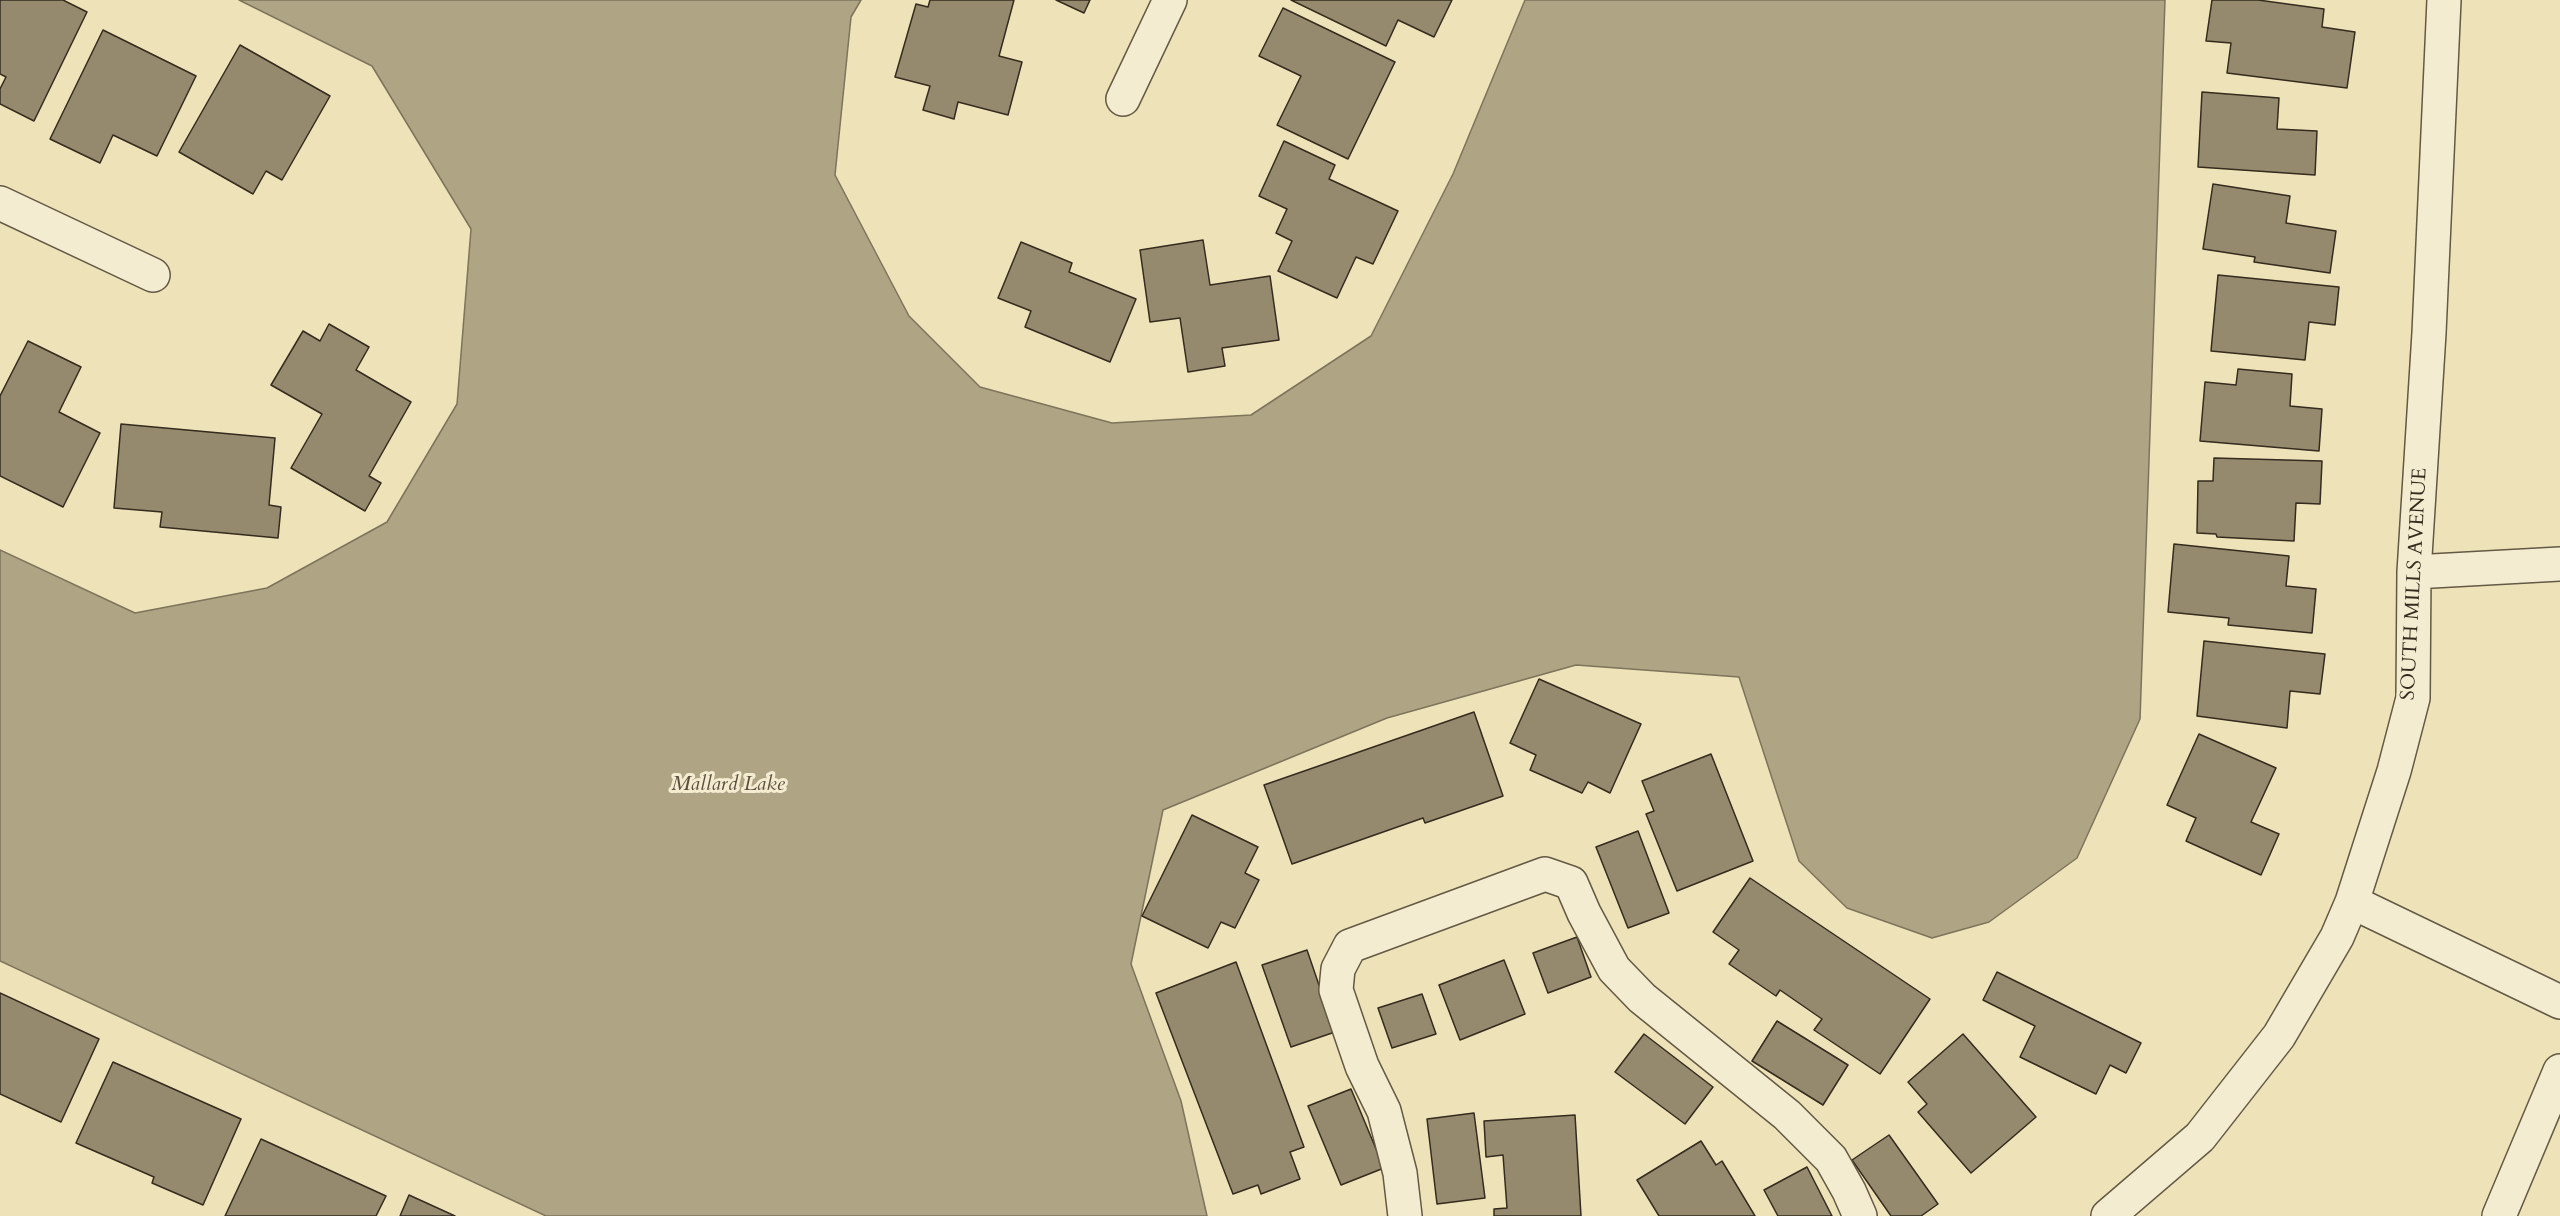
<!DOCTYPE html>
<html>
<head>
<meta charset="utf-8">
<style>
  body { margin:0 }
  canvas { display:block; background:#eee2b8 }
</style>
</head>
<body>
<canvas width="2560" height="1216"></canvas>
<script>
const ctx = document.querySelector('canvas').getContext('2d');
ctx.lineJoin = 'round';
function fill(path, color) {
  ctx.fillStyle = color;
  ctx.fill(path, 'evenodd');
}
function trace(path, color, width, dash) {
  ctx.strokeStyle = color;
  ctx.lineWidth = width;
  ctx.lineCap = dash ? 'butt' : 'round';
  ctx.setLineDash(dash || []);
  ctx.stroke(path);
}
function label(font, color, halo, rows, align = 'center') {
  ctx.font = font + ' Cardo,serif';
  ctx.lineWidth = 6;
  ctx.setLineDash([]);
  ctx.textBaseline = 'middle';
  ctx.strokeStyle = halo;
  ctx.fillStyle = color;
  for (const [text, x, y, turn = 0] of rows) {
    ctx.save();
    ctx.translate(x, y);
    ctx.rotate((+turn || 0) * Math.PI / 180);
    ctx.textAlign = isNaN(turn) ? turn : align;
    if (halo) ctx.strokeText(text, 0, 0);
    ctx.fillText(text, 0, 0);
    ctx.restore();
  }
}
const water = new Path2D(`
  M 239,0 L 861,0 L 851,17 L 835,175 L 909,316 L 980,387 L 1112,423 L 1251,415 L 1371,336 L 1453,174 L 1525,0 L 2165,0 L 2140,719 L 2077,858 L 1989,922 L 1932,938 L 1847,908 L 1799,861 L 1739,677 L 1576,665 L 1387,718 L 1163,810 L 1131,964 L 1181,1101 L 1207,1216 L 546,1216 L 0,961 L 0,550 L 135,613 L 267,588 L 387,522 L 457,404 L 471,229 L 372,66 Z`);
const building = new Path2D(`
  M 0,0 L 63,0 L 87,12 L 34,121 L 0,104 L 0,89 L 6,77 L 0,74 Z
  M 930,0 L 1014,0 L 999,56 L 1022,62 L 1008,115 L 958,102 L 954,119 L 923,110 L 930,86 L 895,77 L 916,4 L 928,7 Z
  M 1056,0 L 1090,0 L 1084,13 Z
  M 1291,0 L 1452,0 L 1434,37 L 1398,20 L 1386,46 Z
  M 2212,0 L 2258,0 L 2324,9 L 2322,27 L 2355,32 L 2347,88 L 2227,73 L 2231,43 L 2206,41 Z
  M 1283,8 L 1395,62 L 1348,159 L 1277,125 L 1301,76 L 1259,56 Z
  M 103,30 L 196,76 L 157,156 L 113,135 L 100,163 L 50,139 Z
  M 240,45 L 330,96 L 282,180 L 266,171 L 253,194 L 179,152 Z
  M 2202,92 L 2279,98 L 2277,129 L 2317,131 L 2315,175 L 2198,167 Z
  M 1284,141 L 1335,165 L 1329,179 L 1398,211 L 1373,264 L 1356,257 L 1337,298 L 1278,271 L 1292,241 L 1276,233 L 1287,209 L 1259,196 Z
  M 2213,184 L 2290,196 L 2286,223 L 2336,231 L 2330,273 L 2254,262 L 2255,257 L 2203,249 Z
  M 1203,240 L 1210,285 L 1270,276 L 1279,340 L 1222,348 L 1225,366 L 1188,372 L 1180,318 L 1150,322 L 1140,250 Z
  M 1021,242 L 1072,263 L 1069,272 L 1136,299 L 1110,362 L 1025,327 L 1031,311 L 998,298 Z
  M 2218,275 L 2339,287 L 2335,325 L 2309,322 L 2305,360 L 2211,351 Z
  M 329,324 L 369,347 L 356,370 L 411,402 L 369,476 L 381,483 L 365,511 L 291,468 L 322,414 L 271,385 L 303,331 L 320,341 Z
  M 28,341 L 81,367 L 59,412 L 100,433 L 63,507 L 0,476 L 0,396 Z
  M 2238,369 L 2292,374 L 2290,406 L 2322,409 L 2319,451 L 2200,441 L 2205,382 L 2236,385 Z
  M 121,424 L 275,438 L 269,505 L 281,507 L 278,538 L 160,527 L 162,512 L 114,508 Z
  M 2214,458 L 2322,461 L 2320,504 L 2296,503 L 2294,541 L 2217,537 L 2216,534 L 2197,533 L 2198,481 L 2213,481 Z
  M 2174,544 L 2289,556 L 2286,586 L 2316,589 L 2312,633 L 2228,625 L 2229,618 L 2168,612 Z
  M 2204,641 L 2325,654 L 2320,694 L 2290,691 L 2287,728 L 2197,716 Z
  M 1539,679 L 1641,724 L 1610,793 L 1588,782 L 1582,793 L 1530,770 L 1536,755 L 1510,743 Z
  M 1474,712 L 1503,796 L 1425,823 L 1423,818 L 1292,864 L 1264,785 Z
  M 2199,734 L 2276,768 L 2251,822 L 2279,834 L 2261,875 L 2186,841 L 2196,818 L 2167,805 Z
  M 1711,754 L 1753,861 L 1677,891 L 1646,814 L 1654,811 L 1642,781 Z
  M 1192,815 L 1258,847 L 1245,873 L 1259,880 L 1235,928 L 1221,922 L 1208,948 L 1142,916 Z
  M 1638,831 L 1669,913 L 1628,928 L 1596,847 Z
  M 1750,878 L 1930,999 L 1880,1074 L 1814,1030 L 1822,1019 L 1780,990 L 1776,996 L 1729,964 L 1739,950 L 1713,932 Z
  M 1577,937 L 1591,977 L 1548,993 L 1533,953 Z
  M 1307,950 L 1335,1032 L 1291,1047 L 1262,965 Z
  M 1504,960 L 1525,1014 L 1460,1040 L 1439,985 Z
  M 1236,962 L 1304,1147 L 1290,1152 L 1300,1179 L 1261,1194 L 1258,1185 L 1233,1194 L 1156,993 Z
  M 1997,972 L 2141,1043 L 2126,1073 L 2110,1065 L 2096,1094 L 2020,1057 L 2035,1026 L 1983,1000 Z
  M 0,993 L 99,1039 L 61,1122 L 0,1094 Z
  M 1422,994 L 1436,1034 L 1392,1048 L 1378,1008 Z
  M 1777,1021 L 1848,1065 L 1823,1105 L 1752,1061 Z
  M 1644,1034 L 1713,1087 L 1685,1124 L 1615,1072 Z
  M 1963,1034 L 2036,1117 L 1971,1173 L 1918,1112 L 1927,1104 L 1908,1082 Z
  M 113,1062 L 241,1119 L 203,1205 L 152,1183 L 154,1177 L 76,1143 Z
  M 1351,1089 L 1384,1168 L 1341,1185 L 1308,1106 Z
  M 1474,1113 L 1485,1198 L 1437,1204 L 1427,1119 Z
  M 1575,1115 L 1581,1216 L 1494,1216 L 1494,1209 L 1507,1208 L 1503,1155 L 1486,1157 L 1484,1121 Z
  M 1889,1135 L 1938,1204 L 1921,1216 L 1891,1216 L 1852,1160 Z
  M 261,1139 L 386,1196 L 376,1216 L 225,1216 Z
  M 1701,1141 L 1716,1165 L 1722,1161 L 1755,1216 L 1659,1216 L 1637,1180 Z
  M 1807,1167 L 1832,1216 L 1778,1216 L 1764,1190 Z
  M 409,1195 L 455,1216 L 400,1216 Z`);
const minor = new Path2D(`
  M 1123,99 L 1170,0
  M 0,203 L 153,275
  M 2414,572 L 2560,564
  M 2352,902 L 2560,1002
  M 1405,1216 L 1400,1173 L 1384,1111 L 1362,1066 L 1336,990 L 1338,969 L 1350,946 L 1545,874 L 1571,883 L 1584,913 L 1614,969 L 1642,998 L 1787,1115 L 1831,1159 L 1849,1191 L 1860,1216
  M 2108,1216 L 2200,1137 L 2279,1036 L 2337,937 L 2352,902 L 2394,771 L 2413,698 L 2414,572 L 2429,333 L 2444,0
  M 2499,1216 L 2560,1071`);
const streetNames = [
  ["SOUTH MILLS AVENUE",2415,584,-87]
];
const waterNames = [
  ["Mallard Lake",728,785]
];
fill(water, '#afa484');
trace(water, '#7e745b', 1.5);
fill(building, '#958a6e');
trace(building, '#352b1e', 1.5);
trace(minor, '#635944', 36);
trace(minor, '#f4ecd1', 33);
label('20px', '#352b1e', '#f4ecd1', streetNames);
label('italic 21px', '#5a4f3d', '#f4ecd1', waterNames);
</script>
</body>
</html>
